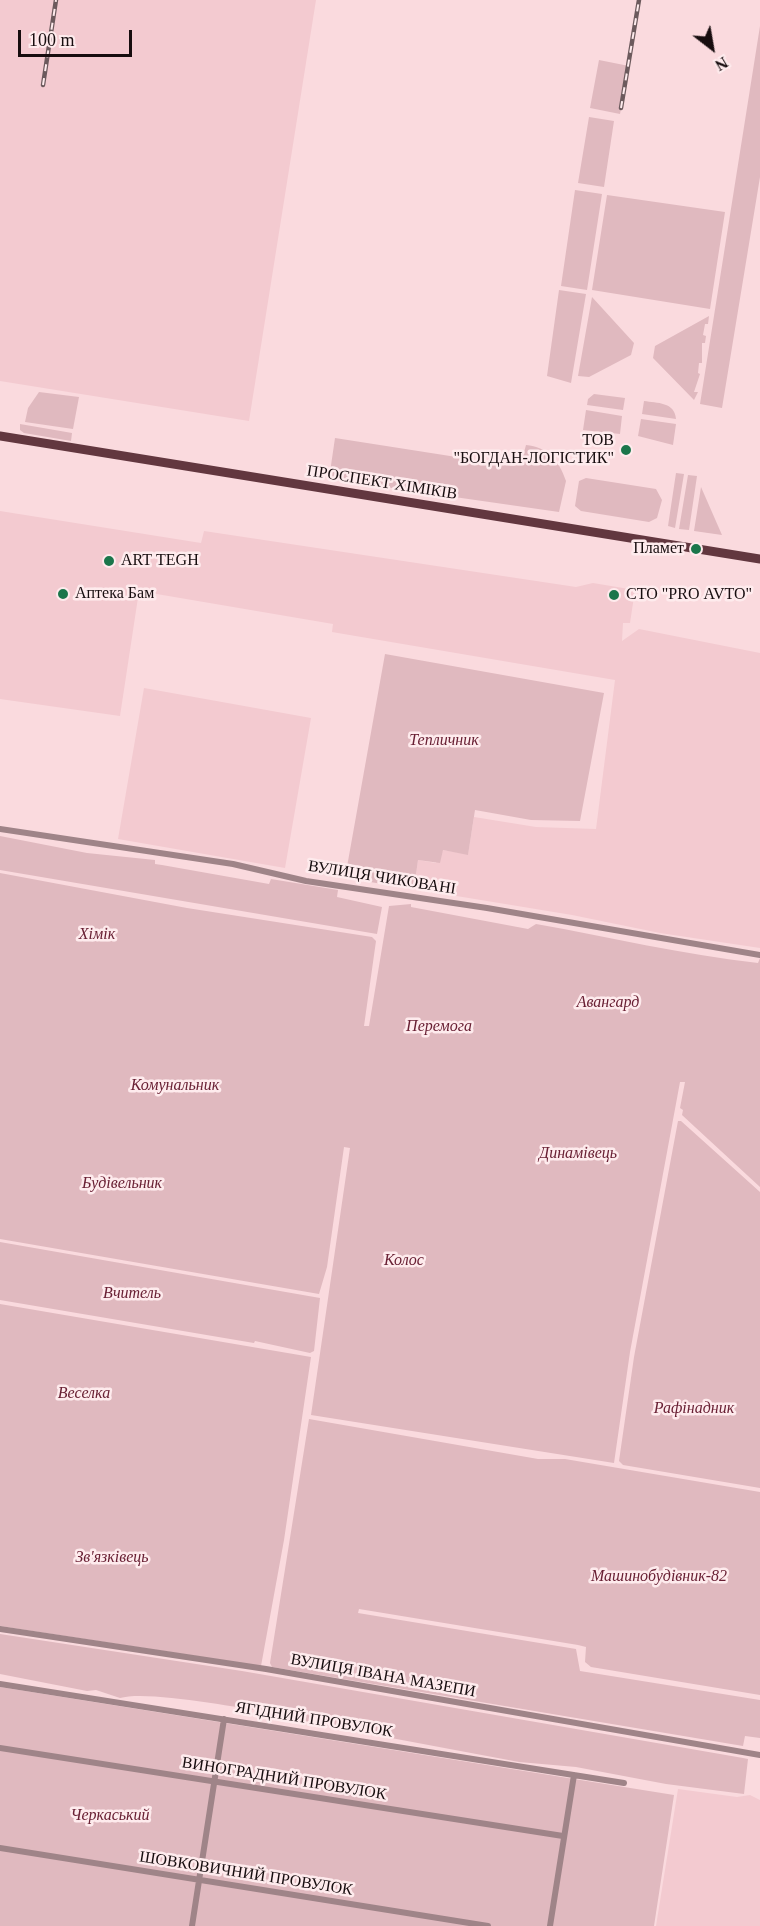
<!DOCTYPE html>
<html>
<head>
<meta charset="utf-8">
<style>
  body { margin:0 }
  #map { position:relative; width:760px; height:1926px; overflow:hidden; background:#fadade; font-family:Georgia,serif }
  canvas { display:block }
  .north { position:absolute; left:682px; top:18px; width:60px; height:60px; -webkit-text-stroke:4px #feebed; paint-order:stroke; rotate:149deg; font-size:16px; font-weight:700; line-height:24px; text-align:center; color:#170d0f }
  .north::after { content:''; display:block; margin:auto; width:21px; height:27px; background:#170d0f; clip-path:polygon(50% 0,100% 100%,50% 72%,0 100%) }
  .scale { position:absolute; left:18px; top:30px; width:114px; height:27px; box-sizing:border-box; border:3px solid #170d0f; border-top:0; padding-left:8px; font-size:18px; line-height:21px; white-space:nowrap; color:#170d0f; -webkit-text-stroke:4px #feebed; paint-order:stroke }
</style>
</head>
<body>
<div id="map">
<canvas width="760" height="1926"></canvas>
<div class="north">N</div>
<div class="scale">100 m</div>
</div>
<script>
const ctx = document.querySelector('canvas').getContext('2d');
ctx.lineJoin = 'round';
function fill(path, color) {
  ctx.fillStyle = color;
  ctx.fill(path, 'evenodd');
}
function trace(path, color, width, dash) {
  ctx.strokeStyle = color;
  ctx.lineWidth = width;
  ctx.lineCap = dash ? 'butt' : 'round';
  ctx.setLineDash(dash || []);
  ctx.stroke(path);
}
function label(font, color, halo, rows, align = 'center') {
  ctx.font = font + ' Georgia,serif';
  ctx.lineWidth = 5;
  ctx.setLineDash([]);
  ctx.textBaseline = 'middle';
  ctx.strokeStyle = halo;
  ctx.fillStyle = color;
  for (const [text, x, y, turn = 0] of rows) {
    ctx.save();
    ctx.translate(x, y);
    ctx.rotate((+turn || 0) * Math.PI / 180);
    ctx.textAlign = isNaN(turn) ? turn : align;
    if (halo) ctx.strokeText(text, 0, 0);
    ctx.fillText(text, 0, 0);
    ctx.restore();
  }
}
const built = new Path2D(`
  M 0,0 L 316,0 L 249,421 L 0,381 Z
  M 0,511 L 201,543 L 204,531 L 576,587 L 593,583 L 635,590 L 630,623 L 623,623 L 622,641 L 639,629 L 760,653 L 760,948 L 660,933 L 572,915 L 414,889 L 418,860 L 436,863 L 443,850 L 468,854 L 474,817 L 536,827 L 596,829 L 615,680 L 332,632 L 333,624 L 139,591 L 120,716 L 0,699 Z
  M 144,688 L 311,718 L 285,868 L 118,839 Z
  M 678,1789 L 737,1797 L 750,1795 L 760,1800 L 760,1926 L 656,1926 Z`);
const green = new Path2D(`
  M 760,26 L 760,177 L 722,408 L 700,404 Z
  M 599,60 L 629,66 L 620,114 L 590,108 Z
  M 589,117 L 614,121 L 604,187 L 578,183 Z
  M 575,190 L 602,194 L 587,290 L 561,286 Z
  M 607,195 L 725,212 L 710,309 L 592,290 Z
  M 559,290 L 586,294 L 571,383 L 547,376 Z
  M 592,297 L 634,343 L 631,355 L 589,377 L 578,376 Z
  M 709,316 L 708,324 L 705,324 L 703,335 L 706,336 L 705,343 L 702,343 L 702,363 L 699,363 L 698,373 L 700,374 L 694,392 L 698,392 L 694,400 L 653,358 L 655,346 Z
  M 39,392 L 79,397 L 73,429 L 25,422 L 28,408 Z
  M 594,394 L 625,398 L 623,410 L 587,405 L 588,399 Z
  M 644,401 C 657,403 675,402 676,419 L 642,414 Z
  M 586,410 L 622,416 L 620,434 L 583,430 Z
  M 641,419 L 676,424 L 673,445 L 638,436 Z
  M 20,424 L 72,433 L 71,441 L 24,433 L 20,430 Z
  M 335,438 L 514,466 L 522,460 L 526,445 C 547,447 559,460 566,481 L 559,512 L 329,479 Z
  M 676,473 L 684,474 L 675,528 L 668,526 Z
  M 688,475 L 697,476 L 689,530 L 679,529 Z
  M 586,478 L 656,489 L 662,500 L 657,518 L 649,522 L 581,511 L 575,506 L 579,481 Z
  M 701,487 L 722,535 L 694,531 Z
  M 385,654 L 604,693 L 580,821 L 531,820 L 475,810 L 468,855 L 443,850 L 440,863 L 418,860 L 414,889 L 345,878 Z
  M 0,836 L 87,853 L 155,860 L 155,864 L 162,865 L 269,884 L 271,879 L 338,890 L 337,897 L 382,907 L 377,934 L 0,870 Z
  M 0,873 L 187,908 L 372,937 L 376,941 L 364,1026 L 369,1026 L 389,906 L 411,904 L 411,907 L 528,929 L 536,924 C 610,937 684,955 758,963 L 760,958 L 760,1187 L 682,1115 L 683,1110 L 680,1108 L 685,1082 L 680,1082 L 630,1352 L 614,1463 L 311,1415 L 350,1148 L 344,1147 L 327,1267 L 319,1294 L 0,1239 Z
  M 678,1121 L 681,1121 L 760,1192 L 760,1488 L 623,1465 L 619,1461 L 634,1357 Z
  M 0,1242 L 320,1298 L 314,1351 L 310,1353 L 255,1341 L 254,1343 L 242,1341 L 0,1300 Z
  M 0,1304 L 311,1357 L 284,1540 L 261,1666 L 0,1626 Z
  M 309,1419 L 538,1459 L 565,1459 L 760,1492 L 760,1695 L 591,1667 L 585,1662 L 586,1647 L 578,1645 L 359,1609 L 358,1613 L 576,1649 L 580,1671 L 760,1700 L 760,1738 L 745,1736 L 743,1746 L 272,1667 L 270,1663 Z
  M 0,1634 L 242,1671 L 743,1758 L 748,1759 L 744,1794 L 666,1784 L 576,1767 L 519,1762 L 274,1716 L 268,1712 C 234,1707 146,1690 120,1698 L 96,1690 L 87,1691 L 0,1674 Z
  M 0,1687 L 674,1795 L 654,1926 L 0,1926 Z`);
const minor = new Path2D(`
  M 0,829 L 233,864 L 306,881 L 487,908 L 760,955
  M 0,1629 L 266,1669 L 760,1755
  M 0,1684 L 624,1783
  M 0,1748 L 563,1836
  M 0,1848 L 488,1926
  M 192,1926 L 224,1719
  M 550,1926 L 574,1775`);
const primary = new Path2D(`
  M 0,436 L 760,559`);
const rail = new Path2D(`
  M 43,85 L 56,0
  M 621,108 L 639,0`);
const markers = [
  [626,450,6,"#1b764b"],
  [696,549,6,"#1b764b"],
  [109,561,6,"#1b764b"],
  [63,594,6,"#1b764b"],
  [614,595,6,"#1b764b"]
];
const poiNames = [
  ["ТОВ",614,441,"right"],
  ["\"БОГДАН-ЛОГІСТИК\"",614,459,"right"],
  ["Пламет",684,549,"right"],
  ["ART TEGH",121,561],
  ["Аптека Бам",75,594],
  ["СТО \"PRO AVTO\"",626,595]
];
const streetNames = [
  ["ПРОСПЕКТ ХІМІКІВ",382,483,9],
  ["ВУЛИЦЯ ЧИКОВАНІ",382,878,9],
  ["ВУЛИЦЯ ІВАНА МАЗЕПИ",383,1676,10],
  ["ЯГІДНИЙ ПРОВУЛОК",314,1720,9],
  ["ВИНОГРАДНИЙ ПРОВУЛОК",284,1779,9],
  ["ШОВКОВИЧНИЙ ПРОВУЛОК",246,1874,9]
];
const parkNames = [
  ["Тепличник",444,741],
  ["Хімік",97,935],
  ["Авангард",608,1003],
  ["Перемога",439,1027],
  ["Комунальник",175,1086],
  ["Динамівець",578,1154],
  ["Будівельник",122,1184],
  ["Колос",404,1261],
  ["Вчитель",132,1294],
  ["Веселка",84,1394],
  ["Рафінадник",694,1409],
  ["Зв'язківець",112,1558],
  ["Машинобудівник-82",659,1577],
  ["Черкаський",110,1816]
];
fill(built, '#f3cad0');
fill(green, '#e0b9bf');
trace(minor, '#9f8488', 6);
trace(primary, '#62373f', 9);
trace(rail, '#6c5a5d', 4.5);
trace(rail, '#feebed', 2, [7]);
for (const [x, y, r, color] of markers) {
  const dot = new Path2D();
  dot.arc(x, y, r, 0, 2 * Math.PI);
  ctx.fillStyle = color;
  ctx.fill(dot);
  trace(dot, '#feebed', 2);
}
label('16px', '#170d0f', '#feebed', poiNames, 'left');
label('16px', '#170d0f', '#feebed', streetNames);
label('italic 16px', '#692034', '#feebed', parkNames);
</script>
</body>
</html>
